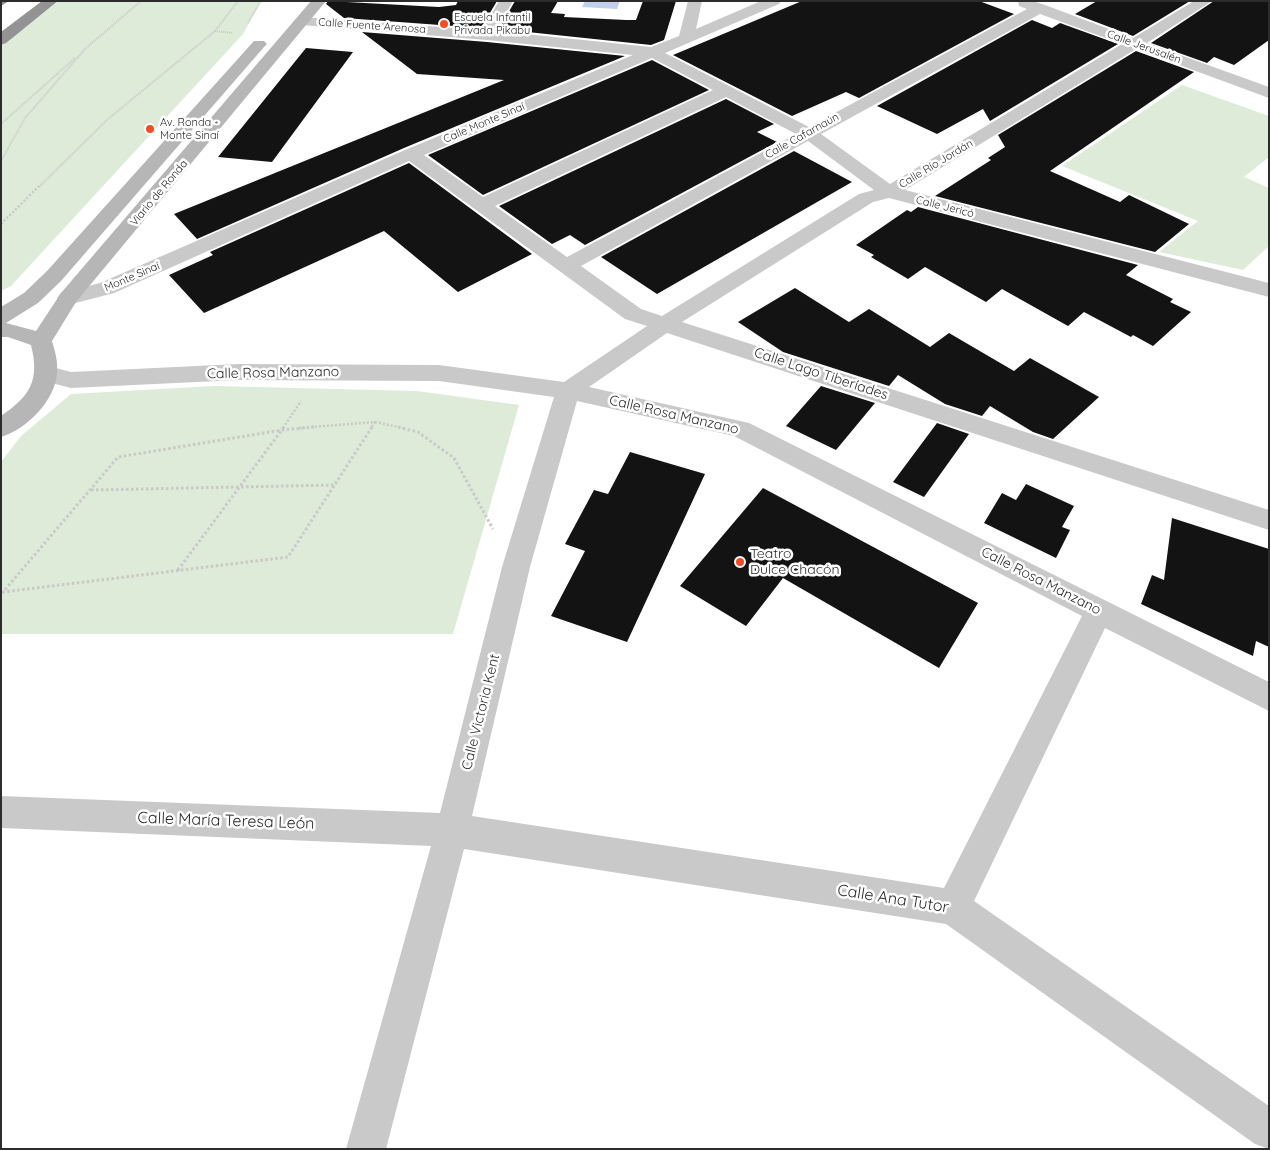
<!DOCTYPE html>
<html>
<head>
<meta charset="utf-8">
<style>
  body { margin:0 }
  #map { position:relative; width:1270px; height:1150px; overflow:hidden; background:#fff; font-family:Quicksand,sans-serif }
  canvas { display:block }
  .frame { position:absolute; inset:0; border:2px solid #2c2c2c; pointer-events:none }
</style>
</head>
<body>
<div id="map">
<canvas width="1270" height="1150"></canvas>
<div class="frame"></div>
</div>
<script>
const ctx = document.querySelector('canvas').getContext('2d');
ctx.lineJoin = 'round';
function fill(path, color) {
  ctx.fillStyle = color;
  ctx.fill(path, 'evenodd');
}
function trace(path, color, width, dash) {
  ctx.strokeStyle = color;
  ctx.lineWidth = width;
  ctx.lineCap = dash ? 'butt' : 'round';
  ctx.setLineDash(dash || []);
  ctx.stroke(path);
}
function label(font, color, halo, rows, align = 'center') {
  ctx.font = font + ' Quicksand,sans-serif';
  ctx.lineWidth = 5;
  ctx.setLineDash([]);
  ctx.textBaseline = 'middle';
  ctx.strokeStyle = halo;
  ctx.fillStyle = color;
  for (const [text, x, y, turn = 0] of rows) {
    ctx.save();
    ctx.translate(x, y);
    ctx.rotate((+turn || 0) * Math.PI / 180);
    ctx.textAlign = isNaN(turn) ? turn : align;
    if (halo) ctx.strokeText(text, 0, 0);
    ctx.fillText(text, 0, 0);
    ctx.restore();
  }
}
const green = new Path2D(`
  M 59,1 L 261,1 L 243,34 L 11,286 L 1,291 L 1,46 Z
  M 1182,85 L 1269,116 L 1269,157 L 1244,177 L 1269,188 L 1269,246 L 1243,270 L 1159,252 L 1198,221 L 1062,166 Z
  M 214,386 L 417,391 L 519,405 L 453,634 L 1,634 L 1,462 L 21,436 L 71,394 Z`);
const water = new Path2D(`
  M 585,1 L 620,1 L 617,9 L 582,7 Z`);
const building = new Path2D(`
  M 328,1 L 439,7 L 456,5 L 458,1 L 497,1 L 481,28 L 344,18 L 326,4 Z
  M 515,1 L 558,1 L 551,13 L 565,14 L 564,17 L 626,20 L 636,20 L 643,1 L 676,1 L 664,40 L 651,45 L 499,29 Z
  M 802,1 L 979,1 L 1014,14 L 859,98 L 846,92 L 792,116 L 673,55 Z
  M 1097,1 L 1190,1 L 1133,36 L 1075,14 Z
  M 1214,1 L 1269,1 L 1269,40 L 1234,65 L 1214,57 L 1207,63 L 1151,43 Z
  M 1032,20 L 1052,28 L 1060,23 L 1118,44 L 990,121 L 983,109 L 937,134 L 877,106 Z
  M 362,32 L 487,42 L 625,56 L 404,148 L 197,239 L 174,214 L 504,80 L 417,74 Z
  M 306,48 L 353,52 L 272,162 L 218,157 Z
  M 1136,51 L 1194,72 L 1050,171 L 1120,202 L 1129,195 L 1189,224 L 1155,252 L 935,196 L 991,160 L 988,158 L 1005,147 L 998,135 Z
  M 652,60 L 709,90 L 483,195 L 428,155 Z
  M 726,99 L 774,124 L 757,132 L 777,142 L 585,245 L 570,235 L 552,244 L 499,206 Z
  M 794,151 L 852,182 L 657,294 L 601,257 Z
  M 409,163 L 532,254 L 458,292 L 384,231 L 204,313 L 169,275 L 213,255 L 210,252 Z
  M 918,207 L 1138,265 L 1126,275 L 1173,299 L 1170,302 L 1191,312 L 1153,346 L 1133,335 L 1131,337 L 1084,312 L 1068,326 L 1002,289 L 986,302 L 925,267 L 908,279 L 871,257 L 874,255 L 856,245 L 907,210 L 911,212 Z
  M 795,288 L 849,322 L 869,309 L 930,347 L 949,333 L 1014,371 L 1030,358 L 1099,397 L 1053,439 L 1033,432 L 990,406 L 982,416 L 945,404 L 898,375 L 889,386 L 783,352 L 738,322 Z
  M 821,386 L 875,403 L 836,450 L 786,426 Z
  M 937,423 L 969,434 L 924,497 L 893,482 Z
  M 630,452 L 705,474 L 627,642 L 551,616 L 585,551 L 565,544 L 594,490 L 608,494 Z
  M 1026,484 L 1074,506 L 1062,527 L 1070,530 L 1056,558 L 984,523 L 1002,493 L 1016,500 Z
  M 763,488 L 978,603 L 939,668 L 783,578 L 746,626 L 680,586 Z
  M 1172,518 L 1269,549 L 1269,647 L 1256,641 L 1253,656 L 1141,604 L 1152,575 L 1164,580 Z`);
const pathFar2 = new Path2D(`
  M 248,23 L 261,1
  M 215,31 L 233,33
  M 1,124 L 75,58
  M 1,161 L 25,118 L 85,49 L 141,1
  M 39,187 L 108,119 L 215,31 L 238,1`);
const pathFar1 = new Path2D(`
  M 1,224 L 40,185
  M 375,422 L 403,428
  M 283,428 L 301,401
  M 299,428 L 375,422 L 371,428`);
const path = new Path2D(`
  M 314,427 L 282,430 L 118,457 L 3,592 L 288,557 L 372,427
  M 398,427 L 418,432 L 454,458 L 493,529
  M 91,490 L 336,485
  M 178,570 L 284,427`);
const street = new Path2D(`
  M 499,1 L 513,1 L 496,31 L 651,47 L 679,36 L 688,1 L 702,1 L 696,29 L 761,1 L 781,1 L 779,4 L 665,53 L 809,127 L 1027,9 L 1019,6 L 1018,1 L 1033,1 L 1045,5 L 1133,38 L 1194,1 L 1212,1 L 1147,43 L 1269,87 L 1269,98 L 1136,49 L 905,190 L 1269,283 L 1269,297 L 889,198 L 873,202 L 682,322 L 1269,510 L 1269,530 L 667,333 L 589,387 L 749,423 L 1269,682 L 1269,711 L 1105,628 L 974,901 L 1269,1106 L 1269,1149 L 1255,1144 L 946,924 L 464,849 L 386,1149 L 346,1149 L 431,846 L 1,828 L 1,796 L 440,813 L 502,567 L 554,397 L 439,381 L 239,380 L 71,388 L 40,380 L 37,374 L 40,368 L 48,366 L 71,372 L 239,364 L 439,365 L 564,382 L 647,326 L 625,319 L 409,161 L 114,293 L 68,305 L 61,303 L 57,298 L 61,293 L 100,283 L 405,150 L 633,55 L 487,40 L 302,25 L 295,21 L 302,17 L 482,30 ZM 1040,14 L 1122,44 L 890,184 L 821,134 ZM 652,58 L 713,90 L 483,197 L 424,155 ZM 726,97 L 796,134 L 567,257 L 495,206 ZM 808,141 L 874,190 L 859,194 L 662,316 L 641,309 L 581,266 ZM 577,401 L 734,436 L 1082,616 L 944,888 L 472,816 L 530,567 Z`);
const secondary = new Path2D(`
  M 311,1 L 326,1 L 76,302 L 52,341 C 55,351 58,361 57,372 C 56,400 27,429 1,437 L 1,416 C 30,396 40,381 31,345 L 8,337 L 1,337 L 1,307 L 24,293 L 47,271 L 254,41 L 264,41 L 267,44 L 264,47 L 61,281 L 38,303 L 6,323 L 36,331 L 61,293 Z`);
const highway = new Path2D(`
  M 1,1 L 9,1 L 1,6 Z
  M 42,1 L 58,1 L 6,43 L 1,45 L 1,32 Z`);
const markers = [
  [444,24,5,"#f24c20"],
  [150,129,5,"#f24c20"],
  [740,562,5,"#f24c20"]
];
const farPoinames = [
  ["Escuela Infantil",454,18],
  ["Privada Pikabu",454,31],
  ["Av. Ronda -",160,123],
  ["Monte Sinaí",160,136]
];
const farStreetnames = [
  ["Calle Fuente Arenosa",372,26,4],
  ["Calle Jerusalén",1144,47,20],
  ["Calle Monte Sinaí",484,123,-23],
  ["Calle Cafarnaún",802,136,-29],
  ["Calle Río Jordán",936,164,-31],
  ["Viario de Ronda",159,193,-50],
  ["Calle Jericó",945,207,14],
  ["Monte Sinaí",132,277,-23]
];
const streetNames = [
  ["Calle Rosa Manzano",273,373,-1],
  ["Calle Lago Tiberíades",821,374,18],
  ["Calle Rosa Manzano",674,415,13],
  ["Calle Rosa Manzano",1041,581,27],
  ["Calle Victoria Kent",481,712,-76]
];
const poiNames = [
  ["Teatro",750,554],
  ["Dulce Chacón",750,570]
];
const nearStreetnames = [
  ["Calle María Teresa León",226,821,2],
  ["Calle Ana Tutor",893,899,9]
];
fill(green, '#ddebd8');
fill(water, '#c2d0ed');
fill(building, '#131313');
trace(pathFar2, '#c9c9c9', 2, [1, 1]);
trace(pathFar1, '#c9c9c9', 2.5, [2, 2]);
trace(path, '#c9c9c9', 3, [2.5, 2.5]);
fill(street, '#c9c9c9');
fill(secondary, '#b6b6b6');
fill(highway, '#939393');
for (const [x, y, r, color] of markers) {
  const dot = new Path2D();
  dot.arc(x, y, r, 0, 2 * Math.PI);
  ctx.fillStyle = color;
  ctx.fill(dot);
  trace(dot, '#fff', 2);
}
label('11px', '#2c2c2c', '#fff', farPoinames, 'left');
label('11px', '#2c2c2c', '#fff', farStreetnames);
label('14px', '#2c2c2c', '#fff', streetNames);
label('14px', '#2c2c2c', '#fff', poiNames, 'left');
label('16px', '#2c2c2c', '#fff', nearStreetnames);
</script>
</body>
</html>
